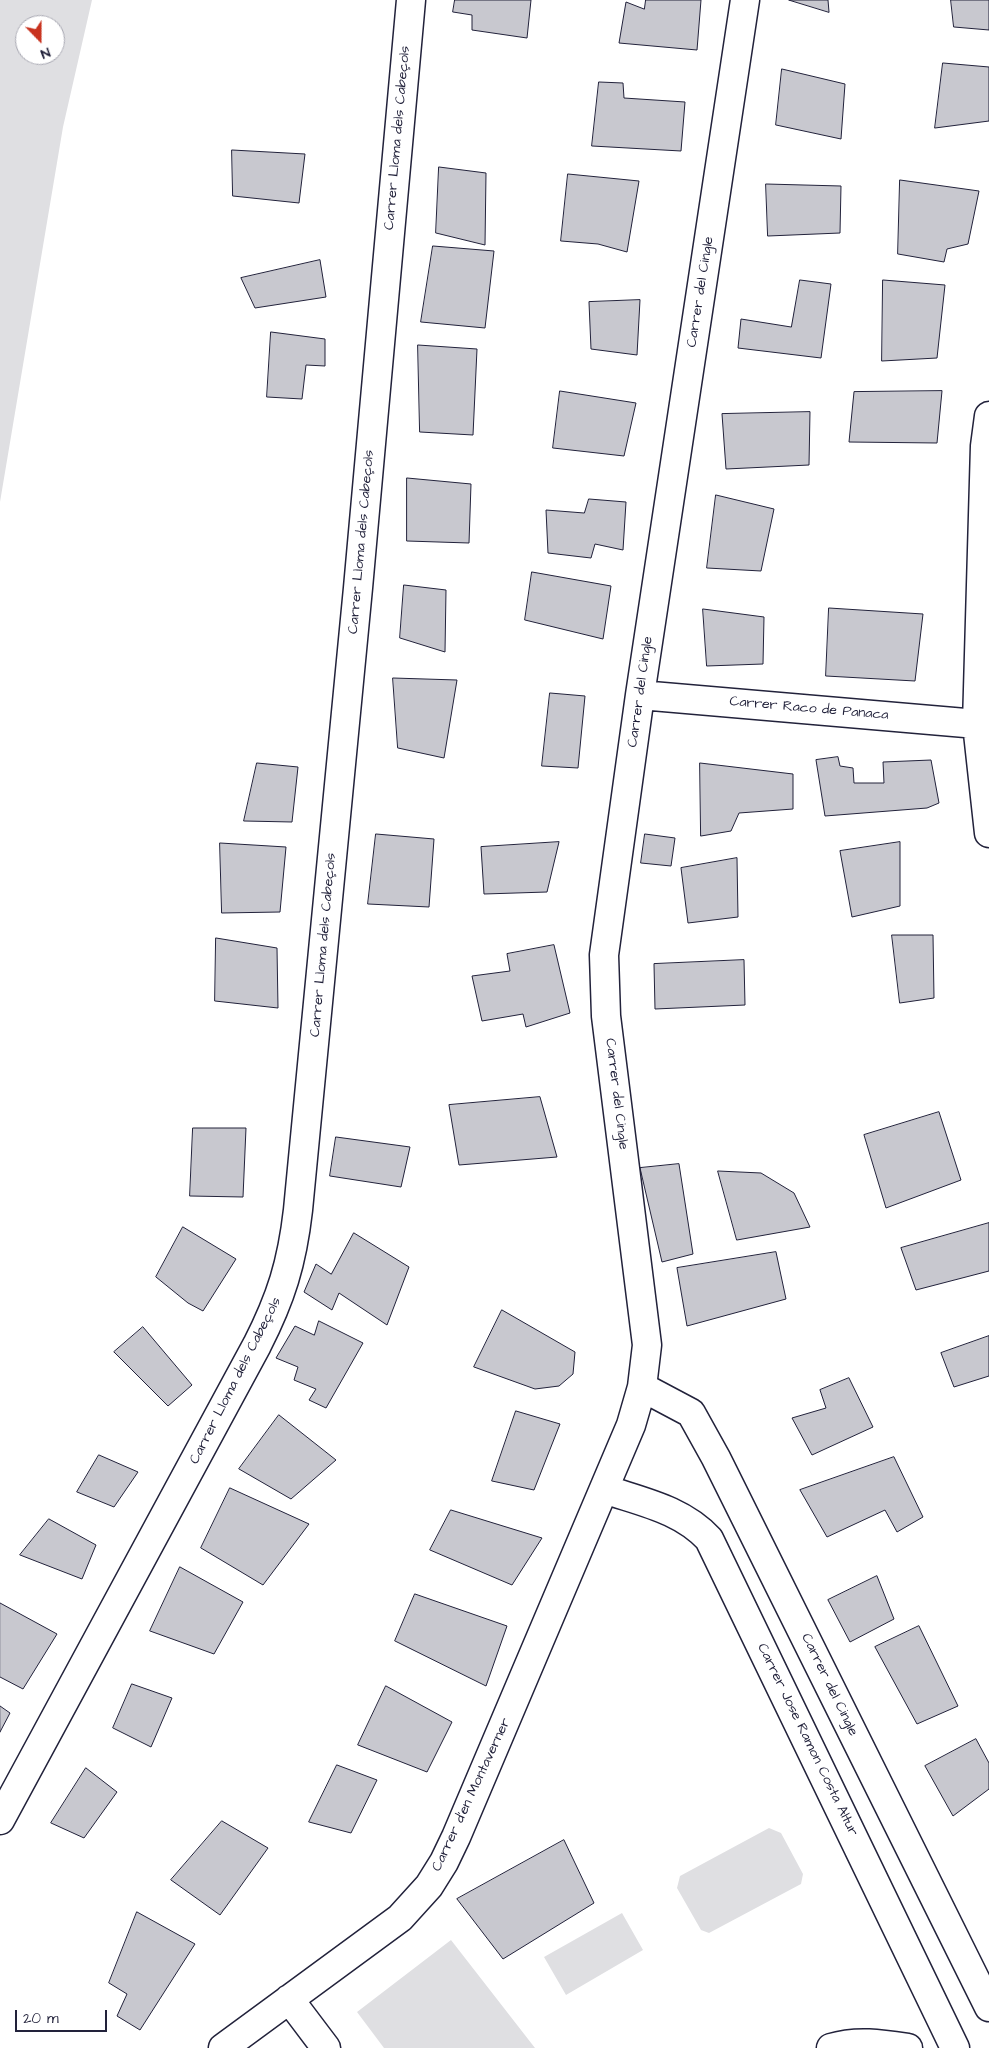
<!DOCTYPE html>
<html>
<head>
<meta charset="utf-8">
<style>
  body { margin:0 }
  #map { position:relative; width:989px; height:2048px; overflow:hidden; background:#fff; font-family:"Architects Daughter",sans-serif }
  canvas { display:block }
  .north { position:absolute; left:15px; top:15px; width:50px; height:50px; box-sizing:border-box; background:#fff; border:1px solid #a7a7b1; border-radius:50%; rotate:158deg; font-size:14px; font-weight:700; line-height:20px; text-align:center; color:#22223b }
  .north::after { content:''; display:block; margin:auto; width:18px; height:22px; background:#c8321e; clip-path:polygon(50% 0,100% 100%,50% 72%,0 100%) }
  .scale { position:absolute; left:15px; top:2010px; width:92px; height:22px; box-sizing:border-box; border:2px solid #22223b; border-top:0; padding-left:6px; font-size:15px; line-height:18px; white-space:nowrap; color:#22223b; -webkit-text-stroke:4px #fff; paint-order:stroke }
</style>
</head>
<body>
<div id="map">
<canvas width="989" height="2048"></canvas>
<div class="north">N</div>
<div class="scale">20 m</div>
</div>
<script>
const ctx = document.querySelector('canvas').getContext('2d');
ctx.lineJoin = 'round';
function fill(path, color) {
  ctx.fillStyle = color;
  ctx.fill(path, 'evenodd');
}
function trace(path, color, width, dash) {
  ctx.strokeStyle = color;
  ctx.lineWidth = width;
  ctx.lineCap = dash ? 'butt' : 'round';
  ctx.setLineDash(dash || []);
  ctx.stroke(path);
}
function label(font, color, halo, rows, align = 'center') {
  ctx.font = font + ' "Architects Daughter",sans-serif';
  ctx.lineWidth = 4;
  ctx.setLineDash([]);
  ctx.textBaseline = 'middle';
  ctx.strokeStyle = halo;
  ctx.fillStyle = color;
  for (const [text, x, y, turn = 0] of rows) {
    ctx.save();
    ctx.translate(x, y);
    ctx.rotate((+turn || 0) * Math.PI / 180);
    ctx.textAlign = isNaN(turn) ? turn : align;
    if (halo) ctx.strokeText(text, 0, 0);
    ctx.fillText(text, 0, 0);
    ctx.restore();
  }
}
const green = new Path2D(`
  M 0,0 L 92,0 L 63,127 L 0,502 ZM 25,25 L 55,25 L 55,55 L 25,55 Z
  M 769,1828 L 781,1833 L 803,1874 L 801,1884 L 709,1933 L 701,1930 L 677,1888 L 680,1876 Z
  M 622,1913 L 643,1950 L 566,1995 L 544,1957 Z
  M 451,1940 L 535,2048 L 384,2048 L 357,2012 Z`);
const building = new Path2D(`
  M 455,0 L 531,0 L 527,38 L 472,30 L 472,15 L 453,12 Z
  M 646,0 L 701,0 L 697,50 L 619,43 L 626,2 L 644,9 Z
  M 789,0 L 828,0 L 829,12 Z
  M 951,0 L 989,0 L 989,30 L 954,27 Z
  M 943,63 L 989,67 L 989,121 L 935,128 Z
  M 782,69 L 845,84 L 841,139 L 776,125 Z
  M 599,82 L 623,83 L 624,98 L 685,102 L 681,151 L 592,146 Z
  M 232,150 L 305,154 L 299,203 L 233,196 Z
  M 439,167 L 486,173 L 485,245 L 436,233 Z
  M 568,174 L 639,181 L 627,252 L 598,244 L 561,241 Z
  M 900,180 L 979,191 L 968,244 L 947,249 L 944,262 L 898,254 Z
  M 766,184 L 841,186 L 840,233 L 768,236 Z
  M 433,246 L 494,251 L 485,328 L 421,322 Z
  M 320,260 L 326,297 L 255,308 L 241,278 Z
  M 800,280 L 831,284 L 821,358 L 738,348 L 741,319 L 791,327 Z
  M 883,280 L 945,285 L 937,358 L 882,361 Z
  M 640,300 L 637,355 L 591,349 L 589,302 Z
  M 271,332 L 325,339 L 325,366 L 306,365 L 302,399 L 267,397 Z
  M 418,345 L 477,349 L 473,435 L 420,432 Z
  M 560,391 L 636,403 L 624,456 L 553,448 Z
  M 942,391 L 937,443 L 849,442 L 854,392 Z
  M 810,412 L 809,465 L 726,469 L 722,414 Z
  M 407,478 L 471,484 L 469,543 L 407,541 Z
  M 716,495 L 774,509 L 761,571 L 707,568 Z
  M 589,499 L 626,502 L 623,550 L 595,544 L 591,558 L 548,553 L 546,510 L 584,513 Z
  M 532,572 L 611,586 L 603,639 L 525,620 Z
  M 404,585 L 446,590 L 445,652 L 400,638 Z
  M 829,608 L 923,614 L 915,681 L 826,676 Z
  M 703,609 L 764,617 L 763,664 L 707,666 Z
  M 393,678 L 457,680 L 444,758 L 398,748 Z
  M 550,693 L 585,696 L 578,768 L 542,766 Z
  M 838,757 L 840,766 L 853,768 L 854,783 L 884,783 L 883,762 L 931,760 L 939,803 L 927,808 L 825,816 L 816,760 Z
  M 257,763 L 298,767 L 292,822 L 244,821 Z
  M 700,763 L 793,774 L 793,809 L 739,813 L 731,831 L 701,836 Z
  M 376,834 L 434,839 L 429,907 L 368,904 Z
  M 645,834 L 675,838 L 671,866 L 641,863 Z
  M 559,842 L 547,892 L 484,894 L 481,847 Z
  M 900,842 L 900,906 L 852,917 L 840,851 Z
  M 220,843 L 286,847 L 280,912 L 222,913 Z
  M 737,858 L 738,917 L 688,923 L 681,868 Z
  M 892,935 L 933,935 L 934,998 L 900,1003 Z
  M 216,938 L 277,948 L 278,1008 L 215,1001 Z
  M 554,945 L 570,1013 L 526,1027 L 523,1014 L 482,1021 L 472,976 L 510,971 L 507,954 Z
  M 744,960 L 745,1005 L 655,1009 L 654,964 Z
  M 540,1097 L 557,1157 L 459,1165 L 449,1105 Z
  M 939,1112 L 961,1180 L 886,1208 L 864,1135 Z
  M 193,1128 L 246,1128 L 243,1197 L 190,1196 Z
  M 336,1137 L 410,1147 L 401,1187 L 330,1176 Z
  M 679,1164 L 693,1254 L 662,1262 L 640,1168 Z
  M 718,1171 L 761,1173 L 794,1193 L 810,1227 L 737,1240 Z
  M 989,1223 L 989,1271 L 916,1290 L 901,1248 Z
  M 183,1227 L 236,1259 L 203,1311 L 188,1303 L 156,1277 Z
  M 354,1233 L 409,1267 L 387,1325 L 339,1293 L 332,1310 L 304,1292 L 316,1264 L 331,1274 Z
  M 776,1252 L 786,1299 L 687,1326 L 677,1268 Z
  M 502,1310 L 575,1352 L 573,1374 L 559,1386 L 535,1389 L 474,1367 Z
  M 319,1321 L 363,1343 L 326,1408 L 309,1400 L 316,1389 L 294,1380 L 298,1367 L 276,1358 L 295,1326 L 314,1335 Z
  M 143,1327 L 192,1385 L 168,1406 L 114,1352 Z
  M 989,1336 L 989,1376 L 954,1387 L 941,1353 Z
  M 849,1378 L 873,1427 L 812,1455 L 792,1418 L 826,1408 L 820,1390 Z
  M 516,1411 L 560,1424 L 534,1490 L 492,1481 Z
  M 279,1415 L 336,1460 L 291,1499 L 239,1469 Z
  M 99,1455 L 138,1472 L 114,1507 L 77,1492 Z
  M 894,1457 L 923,1517 L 897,1532 L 885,1510 L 827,1537 L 800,1490 Z
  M 230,1488 L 309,1524 L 263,1585 L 201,1548 Z
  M 451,1510 L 542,1538 L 512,1585 L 430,1550 Z
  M 49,1519 L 96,1545 L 82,1579 L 20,1555 Z
  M 180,1567 L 243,1602 L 214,1654 L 150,1631 Z
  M 877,1576 L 894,1619 L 850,1642 L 828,1600 Z
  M 415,1594 L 507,1626 L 486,1686 L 395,1641 Z
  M 0,1603 L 57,1634 L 23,1689 L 0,1677 Z
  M 919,1626 L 958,1706 L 917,1724 L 875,1647 Z
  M 132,1684 L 172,1698 L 151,1747 L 113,1728 Z
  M 386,1686 L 452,1722 L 427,1772 L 358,1745 Z
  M 0,1706 L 10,1713 L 0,1732 Z
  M 976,1739 L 989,1763 L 989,1789 L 953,1816 L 925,1766 Z
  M 337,1765 L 377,1780 L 351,1833 L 309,1822 Z
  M 86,1768 L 117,1792 L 84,1838 L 51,1823 Z
  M 222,1821 L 268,1848 L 220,1915 L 171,1880 Z
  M 564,1840 L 594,1903 L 503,1959 L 457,1899 Z
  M 137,1912 L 195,1944 L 140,2030 L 117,2016 L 127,1994 L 109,1983 Z`);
const street = new Path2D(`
  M 989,416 L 985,446 L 977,724 L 989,833
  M 640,695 L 977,724
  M 642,1387 L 691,1413 L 716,1458 L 989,2007
  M 604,1489 C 642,1502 681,1509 709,1539 L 955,2048
  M 0,1820 L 257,1345 C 281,1298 292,1263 298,1210 L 358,588 L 411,0
  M 289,1999 L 326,2048
  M 223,2048 L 400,1918 L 429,1886 L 444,1862 L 456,1837 L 631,1425 L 642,1387 L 647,1345 L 606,1016 L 604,955 L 640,695 L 745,0
  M 831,2048 C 857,2040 882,2044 908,2048`);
const streetNames = [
  ["Carrer Lloma dels Cabeçols",398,138,-85],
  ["Carrer del Cingle",701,292,-81],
  ["Carrer Lloma dels Cabeçols",362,542,-85],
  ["Carrer del Cingle",641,692,-82],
  ["Carrer Raco de Panaca",809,709,5],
  ["Carrer Lloma dels Cabeçols",324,945,-85],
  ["Carrer del Cingle",616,1094,83],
  ["Carrer Lloma dels Cabeçols",236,1381,-63],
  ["Carrer del Cingle",829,1685,64],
  ["Carrer Jose Ramon Costa Altur",807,1740,64],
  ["Carrer d'en Montaverner",472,1795,-65]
];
fill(green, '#dfdfe2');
fill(building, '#c8c8cf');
trace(building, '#22223b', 1);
trace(street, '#22223b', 31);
trace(street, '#fff', 28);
label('14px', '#22223b', '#fff', streetNames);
</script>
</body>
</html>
